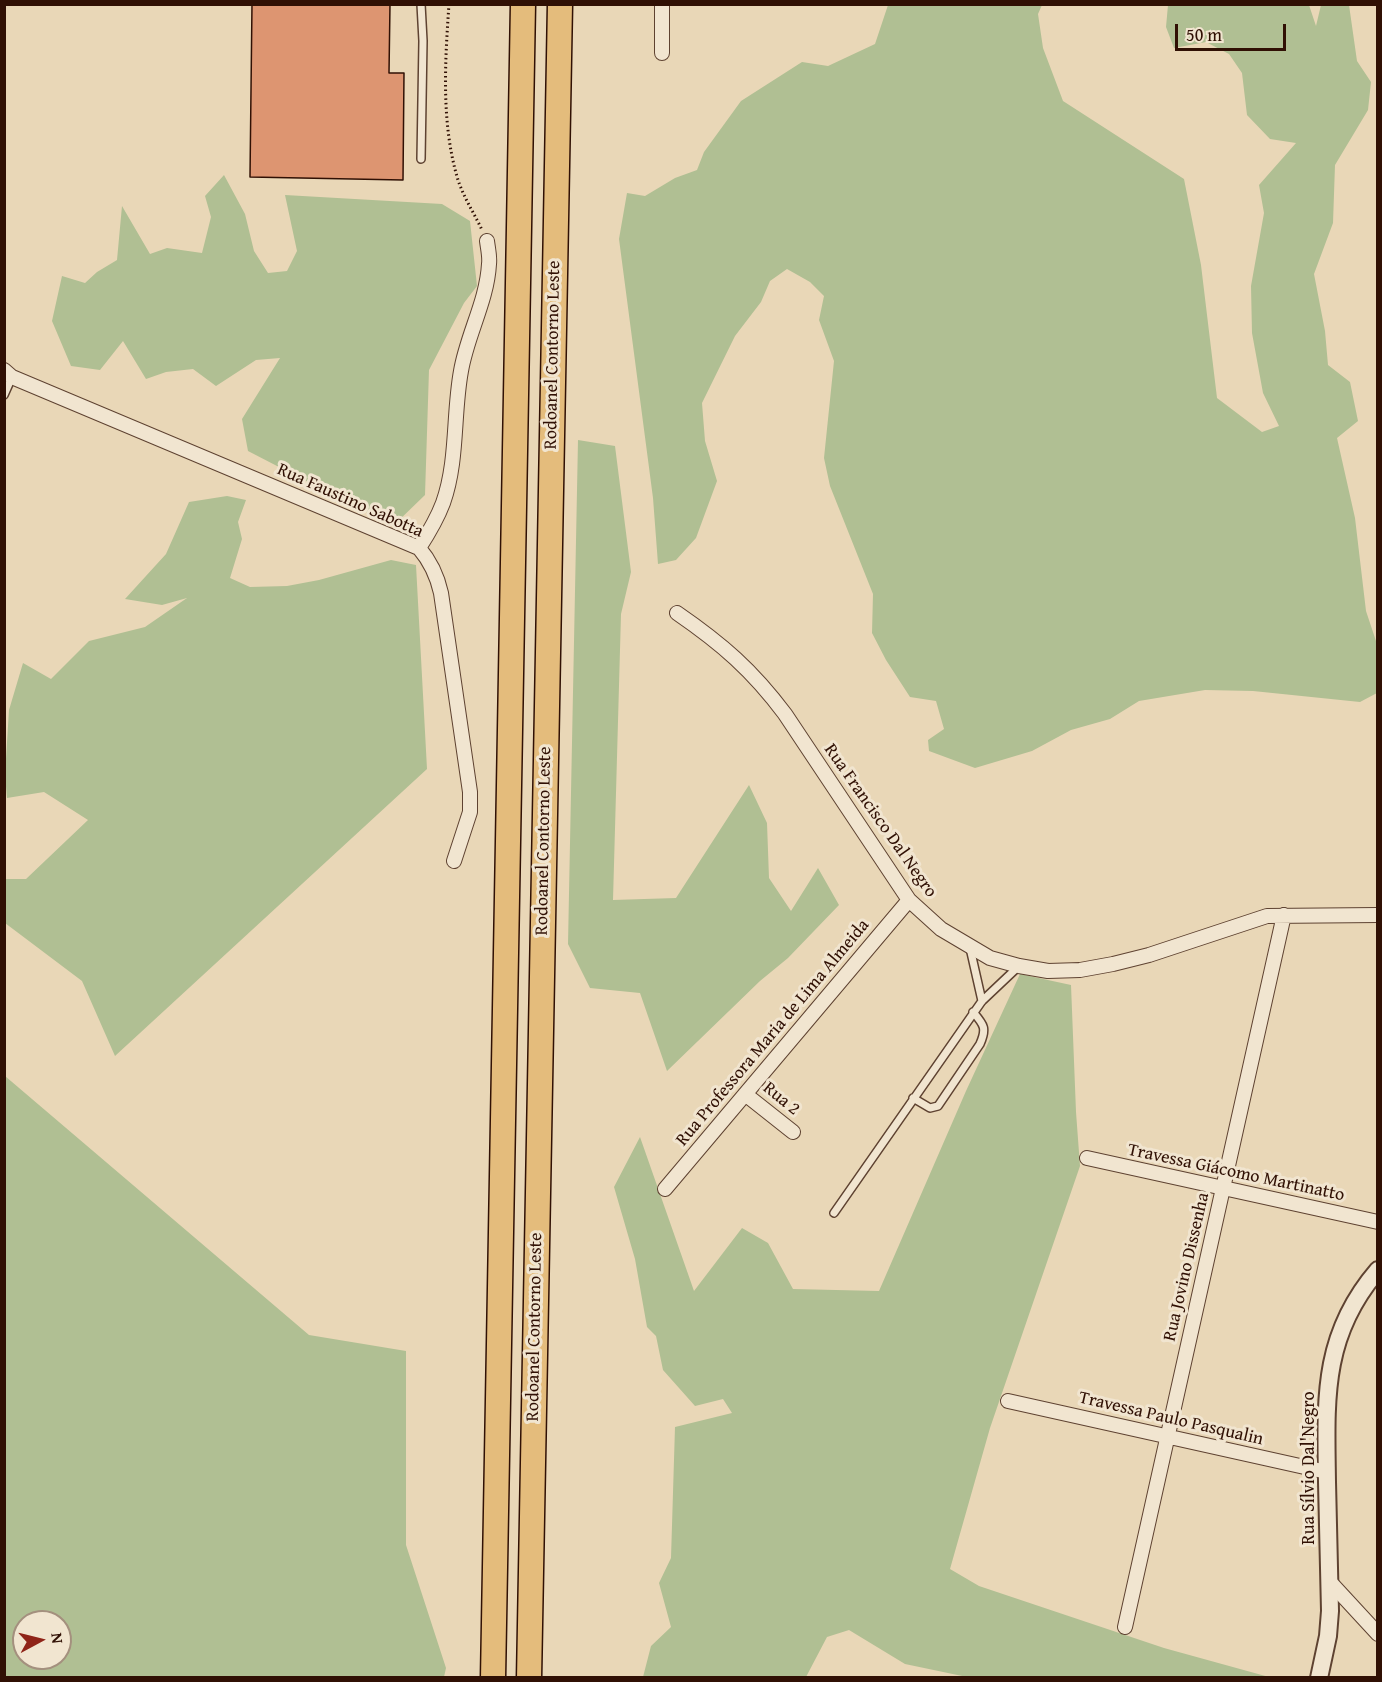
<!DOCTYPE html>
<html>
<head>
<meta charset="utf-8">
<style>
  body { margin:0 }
  #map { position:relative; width:1382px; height:1682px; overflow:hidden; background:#e9d7b7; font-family:"Gentium Book Plus",serif }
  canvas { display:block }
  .frame { position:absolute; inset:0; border:6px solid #301004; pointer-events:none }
  .north { position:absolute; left:12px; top:1610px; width:60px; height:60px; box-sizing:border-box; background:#f1e5d0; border:2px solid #a4907e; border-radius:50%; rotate:83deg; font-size:16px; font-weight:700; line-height:24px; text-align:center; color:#301004 }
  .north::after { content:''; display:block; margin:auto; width:21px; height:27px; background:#8f2418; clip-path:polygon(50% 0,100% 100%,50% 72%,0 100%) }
  .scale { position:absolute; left:1175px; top:24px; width:111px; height:27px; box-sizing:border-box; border:3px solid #301004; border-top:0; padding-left:8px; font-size:18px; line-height:21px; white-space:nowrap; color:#301004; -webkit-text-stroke:4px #f1e5d0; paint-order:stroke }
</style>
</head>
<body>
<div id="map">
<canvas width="1382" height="1682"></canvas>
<div class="frame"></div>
<div class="north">N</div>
<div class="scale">50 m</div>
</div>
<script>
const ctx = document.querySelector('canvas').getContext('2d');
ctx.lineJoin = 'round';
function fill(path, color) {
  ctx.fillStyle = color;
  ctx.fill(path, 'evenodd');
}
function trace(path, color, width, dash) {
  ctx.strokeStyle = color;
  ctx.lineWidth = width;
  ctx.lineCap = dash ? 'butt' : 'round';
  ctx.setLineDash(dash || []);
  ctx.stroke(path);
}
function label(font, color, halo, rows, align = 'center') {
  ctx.font = font + ' "Gentium Book Plus",serif';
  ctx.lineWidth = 6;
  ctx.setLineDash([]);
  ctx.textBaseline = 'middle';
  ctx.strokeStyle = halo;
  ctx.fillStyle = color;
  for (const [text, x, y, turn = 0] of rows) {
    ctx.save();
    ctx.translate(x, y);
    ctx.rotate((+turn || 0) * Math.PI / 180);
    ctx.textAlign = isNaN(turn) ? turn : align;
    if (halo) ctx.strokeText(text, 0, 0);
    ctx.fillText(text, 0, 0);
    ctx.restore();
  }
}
const green = new Path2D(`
  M 888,5 L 1042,5 L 1038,14 L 1043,48 L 1063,101 L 1184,179 L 1201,265 L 1217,398 L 1262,432 L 1279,426 L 1263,393 L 1252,333 L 1251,286 L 1264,213 L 1259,185 L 1296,143 L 1270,139 L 1247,115 L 1242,73 L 1229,54 L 1206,42 L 1174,48 L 1166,27 L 1168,5 L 1309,5 L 1316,26 L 1321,5 L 1349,5 L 1357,61 L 1371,82 L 1368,110 L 1335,165 L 1333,223 L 1314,274 L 1325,331 L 1328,365 L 1350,382 L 1358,421 L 1337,438 L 1355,518 L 1366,611 L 1377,644 L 1377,693 L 1360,702 L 1253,691 L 1205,690 L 1139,701 L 1110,719 L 1071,730 L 1032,751 L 975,768 L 929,751 L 928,740 L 944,729 L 936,701 L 910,697 L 886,660 L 872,633 L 873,594 L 830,486 L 824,458 L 834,361 L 819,320 L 824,296 L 810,282 L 787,269 L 770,281 L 761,302 L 735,336 L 702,403 L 705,441 L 717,481 L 696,538 L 676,560 L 658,564 L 653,498 L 619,239 L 627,193 L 645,196 L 675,178 L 697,170 L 704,152 L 741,101 L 802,62 L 828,66 L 875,44 Z
  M 224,175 L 245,214 L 254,251 L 268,273 L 287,271 L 297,251 L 285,195 L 442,204 L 470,221 L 477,286 L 464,303 L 429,370 L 425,495 L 393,526 L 248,451 L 242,419 L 280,358 L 256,360 L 216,386 L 193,369 L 166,372 L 146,379 L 123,341 L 100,370 L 71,366 L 52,321 L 62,276 L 85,283 L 97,272 L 117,260 L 122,206 L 150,254 L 167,248 L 202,253 L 211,217 L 205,196 Z
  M 578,440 L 615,446 L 631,572 L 621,614 L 613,900 L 676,898 L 749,785 L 767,823 L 769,878 L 791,911 L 818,868 L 839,905 L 788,958 L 760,981 L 667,1071 L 640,993 L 590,988 L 568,944 Z
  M 227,496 L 246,500 L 238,522 L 242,539 L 230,578 L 250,587 L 287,586 L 319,580 L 391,560 L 416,565 L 427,769 L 115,1056 L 82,981 L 5,923 L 5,879 L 26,879 L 88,820 L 44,792 L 7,798 L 5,775 L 9,710 L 23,663 L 51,679 L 89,641 L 145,627 L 187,598 L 162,605 L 125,599 L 166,554 L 189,502 Z
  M 1020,974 L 1071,985 L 1076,1112 L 1080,1166 L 990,1428 L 950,1569 L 979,1586 L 1164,1648 L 1269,1677 L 967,1677 L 905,1664 L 849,1630 L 827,1637 L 806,1677 L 643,1677 L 651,1646 L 671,1627 L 659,1583 L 671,1558 L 675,1427 L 732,1413 L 723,1399 L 695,1406 L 663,1370 L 656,1336 L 647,1327 L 635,1259 L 614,1187 L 640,1137 L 694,1291 L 742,1228 L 768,1243 L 793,1289 L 879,1291 L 966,1091 Z
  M 5,1076 L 309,1335 L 406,1351 L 406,1545 L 446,1668 L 444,1677 L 5,1677 ZM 24,1622 L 60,1622 L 60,1658 L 24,1658 Z`);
const building = new Path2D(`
  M 252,4 L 390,4 L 389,73 L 404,73 L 403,180 L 250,177 Z`);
const path = new Path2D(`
  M 449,4 C 445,62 441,124 458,180 C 464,198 474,213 482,230`);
const service = new Path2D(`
  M 421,159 L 423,41 L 421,4
  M 4,395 L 12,377
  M 970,948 L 982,1001
  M 913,1098 L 930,1108 L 938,1106 L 980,1044 C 987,1028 984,1025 973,1012
  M 834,1213 L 982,1001 L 1019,966`);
const minor = new Path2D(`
  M 662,53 L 662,4
  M 4,370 L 12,377 L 419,548 C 431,562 437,575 441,593 L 470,792 L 470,812 L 454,861
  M 419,548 C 428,534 437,519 443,503 C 458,461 453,414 461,371 C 467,335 487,301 489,264 C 490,257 488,249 487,241
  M 677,613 C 722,644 752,670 785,714 L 909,900 L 941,929 L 990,958 L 1019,966 L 1048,971 L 1080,970 L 1113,964 L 1149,955 L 1267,916 L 1378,915
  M 745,1094 L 793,1132
  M 1087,1158 L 1378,1222
  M 665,1189 L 909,900
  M 1008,1401 L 1327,1472
  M 1330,1582 L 1378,1634
  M 1125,1627 L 1284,915`);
const tertiary = new Path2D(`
  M 1319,1678 L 1328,1636 L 1330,1611 C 1329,1568 1328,1525 1327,1482 C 1326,1401 1321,1336 1378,1270`);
const motorway = new Path2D(`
  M 493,1678 L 523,4
  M 529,1678 L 560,4`);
const streetNames = [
  ["Rodoanel Contorno Leste",553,355,-89],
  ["Rua Faustino Sabotta",350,501,24],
  ["Rua Francisco Dal Negro",880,821,55],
  ["Rodoanel Contorno Leste",544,841,-89],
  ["Rua Professora Maria de Lima Almeida",773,1033,-50],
  ["Rua 2",781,1099,39],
  ["Travessa Giácomo Martinatto",1236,1173,12],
  ["Rua Jovino Dissenha",1187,1267,-77],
  ["Rodoanel Contorno Leste",535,1327,-89],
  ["Travessa Paulo Pasqualin",1171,1419,13],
  ["Rua Sílvio Dal'Negro",1309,1468,-90]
];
fill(green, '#b0bf93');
fill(building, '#dd9571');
trace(building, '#301004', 1.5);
trace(service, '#5e4231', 10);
trace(minor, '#5e4231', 16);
trace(tertiary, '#5e4231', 20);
trace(motorway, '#301004', 27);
trace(path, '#301004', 3, [1.5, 3]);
trace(service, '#f1e5d0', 7);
trace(minor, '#f1e5d0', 14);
trace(tertiary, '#f1e5d0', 16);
trace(motorway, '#e4bc7c', 24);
label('18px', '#301004', '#f1e5d0', streetNames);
</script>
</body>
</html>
